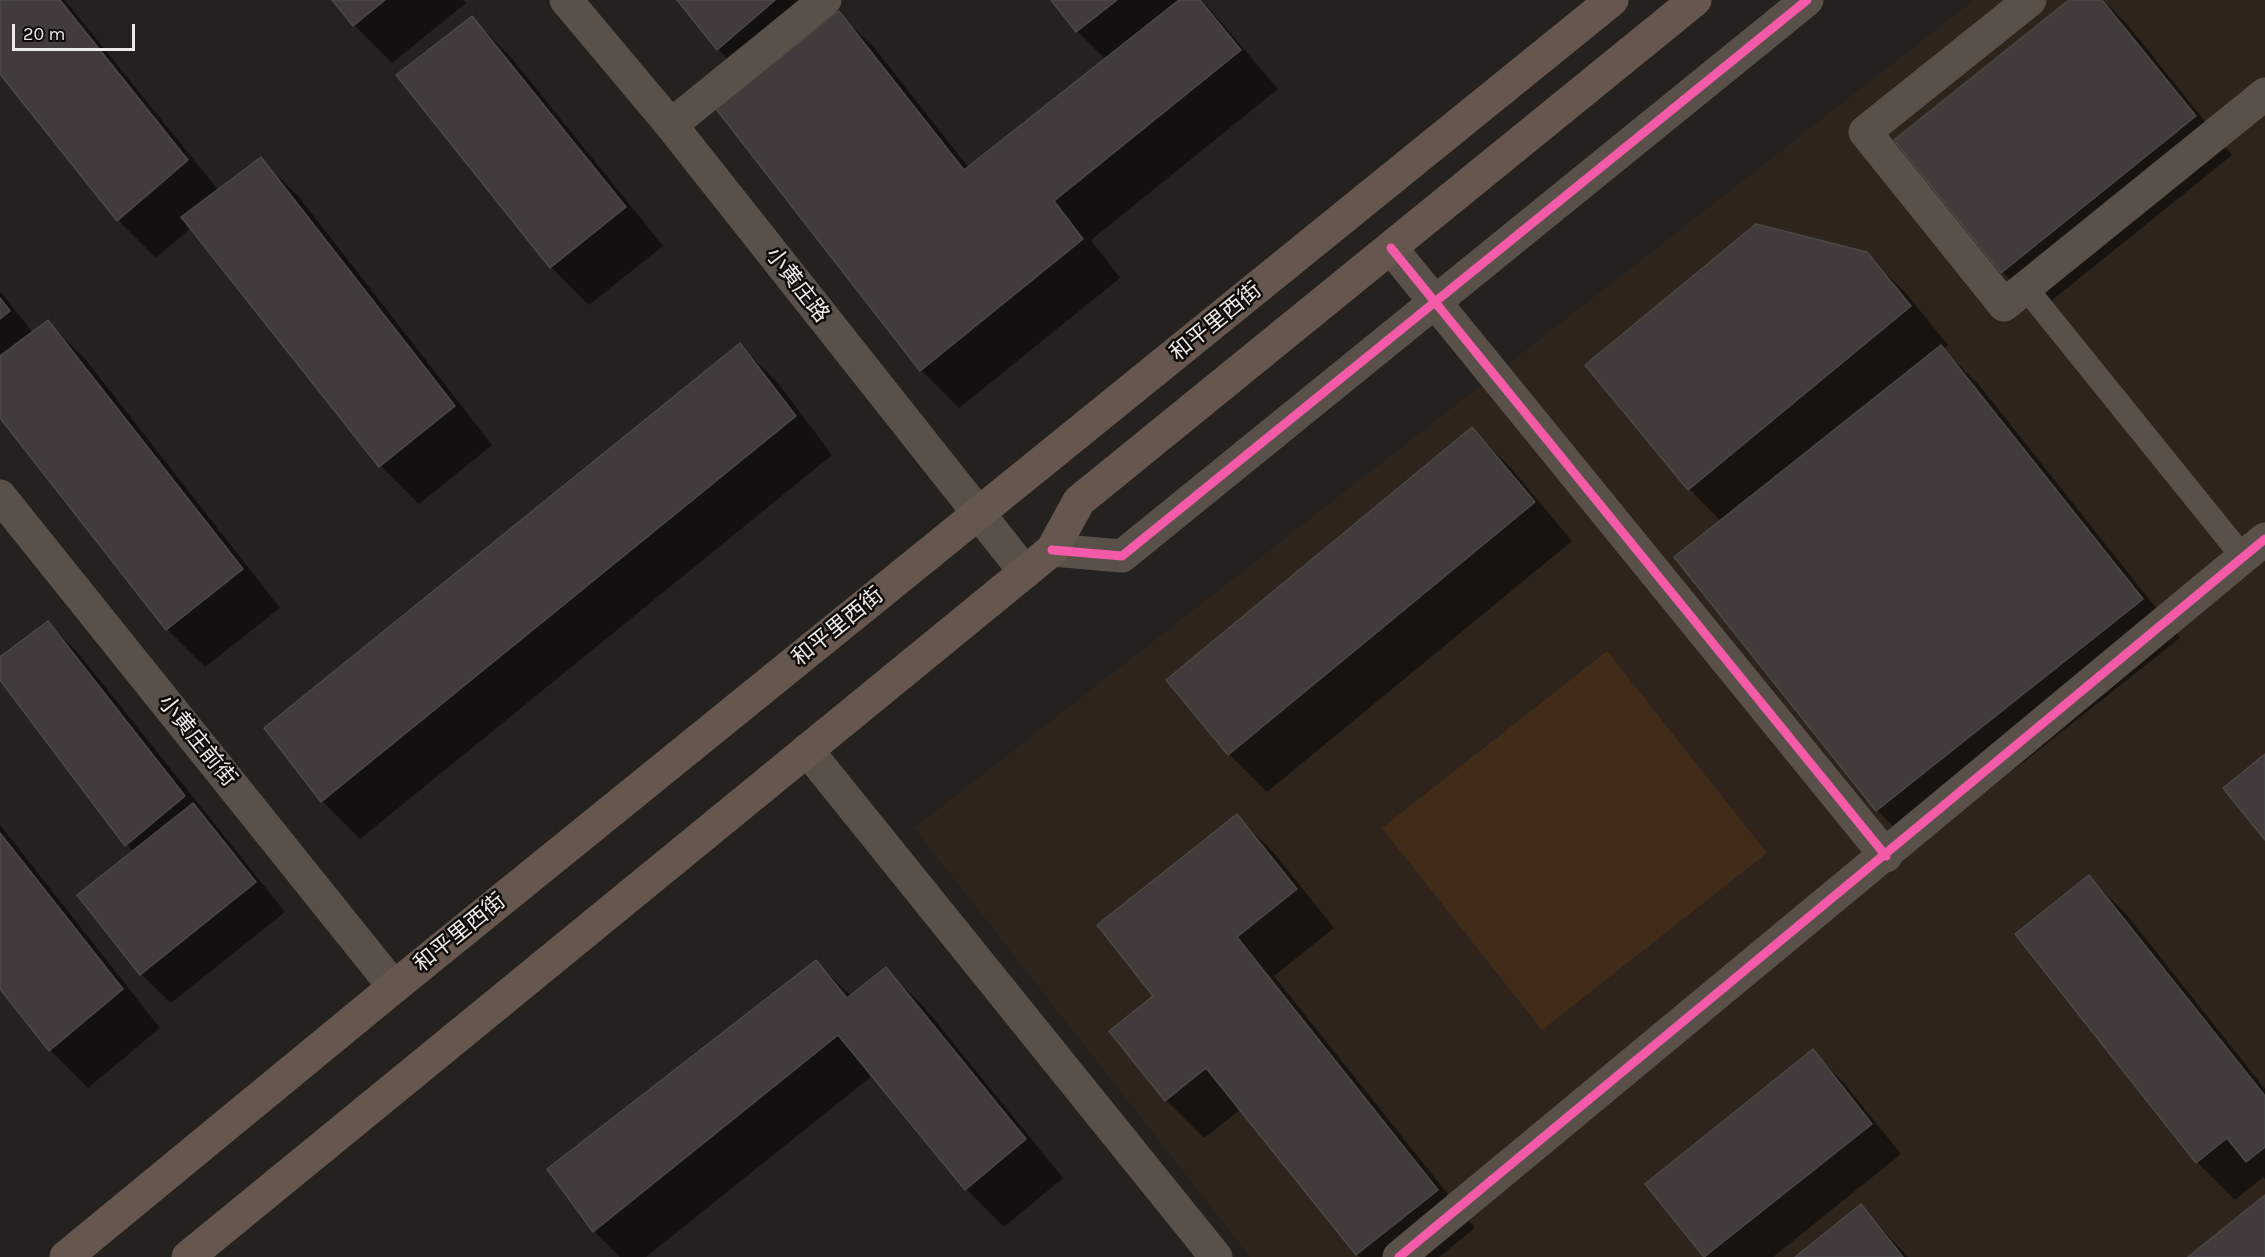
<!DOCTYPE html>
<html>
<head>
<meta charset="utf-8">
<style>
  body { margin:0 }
  #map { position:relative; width:2265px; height:1257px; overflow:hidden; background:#24211f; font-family:Karla,sans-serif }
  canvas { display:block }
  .scale { position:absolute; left:12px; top:24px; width:123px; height:27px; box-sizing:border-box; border:3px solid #ede9e6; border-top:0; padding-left:8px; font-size:18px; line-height:21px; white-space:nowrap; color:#ede9e6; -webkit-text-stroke:4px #0e0b09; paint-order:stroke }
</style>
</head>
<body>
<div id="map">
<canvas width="2265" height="1257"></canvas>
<div class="scale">20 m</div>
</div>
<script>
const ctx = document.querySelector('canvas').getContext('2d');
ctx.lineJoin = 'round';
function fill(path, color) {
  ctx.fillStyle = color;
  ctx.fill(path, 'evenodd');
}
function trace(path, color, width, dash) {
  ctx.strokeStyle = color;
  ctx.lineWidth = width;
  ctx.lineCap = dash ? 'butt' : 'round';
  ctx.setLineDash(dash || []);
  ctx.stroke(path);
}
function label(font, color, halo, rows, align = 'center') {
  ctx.font = font + ' Karla,"Noto Sans SC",sans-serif';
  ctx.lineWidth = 5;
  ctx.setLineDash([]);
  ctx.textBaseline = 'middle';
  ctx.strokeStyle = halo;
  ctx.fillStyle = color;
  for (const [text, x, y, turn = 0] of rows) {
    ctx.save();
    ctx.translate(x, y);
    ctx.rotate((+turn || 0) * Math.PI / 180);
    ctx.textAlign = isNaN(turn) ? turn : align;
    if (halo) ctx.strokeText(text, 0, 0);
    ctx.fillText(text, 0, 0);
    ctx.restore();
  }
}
const built = new Path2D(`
  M 1974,0 L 2265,0 L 2265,1257 L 1250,1257 L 914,828 Z`);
const green = new Path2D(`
  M 1607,651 L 1767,853 L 1542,1030 L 1382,828 Z`);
const shadow = new Path2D(`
  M 0,0 L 65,0 L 219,191 L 261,159 L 299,197 L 492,445 L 419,504 L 381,466 L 192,227 L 156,258 L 118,220 L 0,72 Z
  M 334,0 L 463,0 L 466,3 L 392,63 L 354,25 Z
  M 679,0 L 803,0 L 824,26 L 839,13 L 877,51 L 969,168 L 1106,60 L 1077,31 L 1052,0 L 1202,0 L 1278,89 L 1091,240 L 1120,278 L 959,408 L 921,370 L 752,82 L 718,49 Z
  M 2071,0 L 2103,0 L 2127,24 L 2232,155 L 2040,310 L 2002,272 Z
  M 472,18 L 510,56 L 663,246 L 589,305 L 551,267 Z
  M 1866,254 L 1905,292 L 1948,345 L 1943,349 L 1979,385 L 2180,638 L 1915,848 L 1877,810 L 1676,557 L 1721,521 L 1689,489 Z
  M 0,291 L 33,333 L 48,322 L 86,360 L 280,608 L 205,667 L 167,629 L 0,416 Z
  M 740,345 L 778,383 L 832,455 L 360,839 L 322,801 Z
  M 1472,429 L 1510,467 L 1572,541 L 1267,792 L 1229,754 L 1168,680 Z
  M 48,623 L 78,653 L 285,912 L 171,1003 L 141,974 L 133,852 L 0,677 L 0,659 Z
  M 1237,816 L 1275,854 L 1334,928 L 1274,976 L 1475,1228 L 1439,1257 L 1360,1257 L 1241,1109 L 1204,1138 L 1166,1100 L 1155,996 Z
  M 0,825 L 160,1028 L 88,1088 L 50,1050 L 0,987 Z
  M 2089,877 L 2127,915 L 2265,1089 L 2265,1179 L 2263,1177 L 2235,1200 L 2197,1162 Z
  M 816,962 L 851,996 L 886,969 L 924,1007 L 1063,1178 L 1004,1227 L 966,1189 L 873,1075 L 646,1257 L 620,1257 L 594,1231 Z
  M 1813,1051 L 1842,1081 L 1901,1154 L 1773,1257 L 1706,1257 L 1647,1184 Z
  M 1861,1206 L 1908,1257 L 1798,1257 Z`);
const building = new Path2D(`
  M 0,0 L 60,0 L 188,160 L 117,221 L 0,74 Z
  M 332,0 L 385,0 L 353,26 Z
  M 677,0 L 775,0 L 717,50 Z
  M 1051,0 L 1117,0 L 1076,32 Z
  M 1179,0 L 1200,0 L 1241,50 L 1054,201 L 1083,239 L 920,371 L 716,109 L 839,11 L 964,170 Z
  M 2069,0 L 2102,0 L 2196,116 L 2001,273 L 1894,140 Z
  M 472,16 L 626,207 L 550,268 L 396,75 Z
  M 261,157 L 455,406 L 379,467 L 181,217 Z
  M 1756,224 L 1867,252 L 1911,306 L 1688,490 L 1585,365 Z
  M 0,298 L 10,311 L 0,319 Z
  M 48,320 L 243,569 L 166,630 L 0,418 L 0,356 Z
  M 740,343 L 796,416 L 321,802 L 264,728 Z
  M 1941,345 L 2143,599 L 1876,811 L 1674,557 Z
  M 1472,427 L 1535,502 L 1228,755 L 1166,680 Z
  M 48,621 L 185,796 L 125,846 L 0,680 L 0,657 Z
  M 2265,754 L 2265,840 L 2223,788 Z
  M 193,803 L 256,882 L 140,975 L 77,895 Z
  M 1237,814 L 1297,889 L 1237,937 L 1438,1190 L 1356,1255 L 1206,1068 L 1165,1101 L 1109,1031 L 1153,996 L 1097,925 Z
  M 0,833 L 123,989 L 49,1051 L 0,989 Z
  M 2089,875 L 2265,1096 L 2265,1147 L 2246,1162 L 2227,1138 L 2196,1163 L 2015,934 Z
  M 816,960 L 847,998 L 886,967 L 1026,1139 L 965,1190 L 838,1035 L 593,1232 L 547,1169 Z
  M 1813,1049 L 1872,1124 L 1704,1257 L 1645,1184 Z
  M 2265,1195 L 2265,1257 L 2188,1257 Z
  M 1861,1204 L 1903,1257 L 1795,1257 Z`);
const lane = new Path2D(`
  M 2025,287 L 2243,557`);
const street = new Path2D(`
  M 566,0 L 671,125 L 1025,572
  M 2030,0 L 1865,132 L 2004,305 L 2265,94
  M 671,125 L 825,0
  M 1391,248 L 1886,856
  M 0,496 L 394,987
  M 1052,550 L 1122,556 L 1807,0
  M 807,750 L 1216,1257
  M 1399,1257 L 2265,539`);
const primary = new Path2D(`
  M 66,1257 L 394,987 L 1612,0
  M 188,1257 L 1052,550 L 1079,501 L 1695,0`);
const cycleway = new Path2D(`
  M 1391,248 L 1886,856
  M 1052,550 L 1122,556 L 1807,0
  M 1399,1257 L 2265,539`);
const streetNames = [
  ["小黄庄路",797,285,52],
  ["和平里西街",1216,322,-39],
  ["和平里西街",838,627,-39],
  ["小黄庄前街",197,741,51],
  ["和平里西街",460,933,-39]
];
fill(built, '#2e241c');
fill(green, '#412c1a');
fill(shadow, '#0007');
fill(building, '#433a3c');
trace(building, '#4b4846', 1.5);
trace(lane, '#5a504a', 24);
trace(street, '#5a504a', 33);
trace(primary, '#65574d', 33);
trace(cycleway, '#f35aa7', 9);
label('22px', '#ede9e6', '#0e0b09', streetNames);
</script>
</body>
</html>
